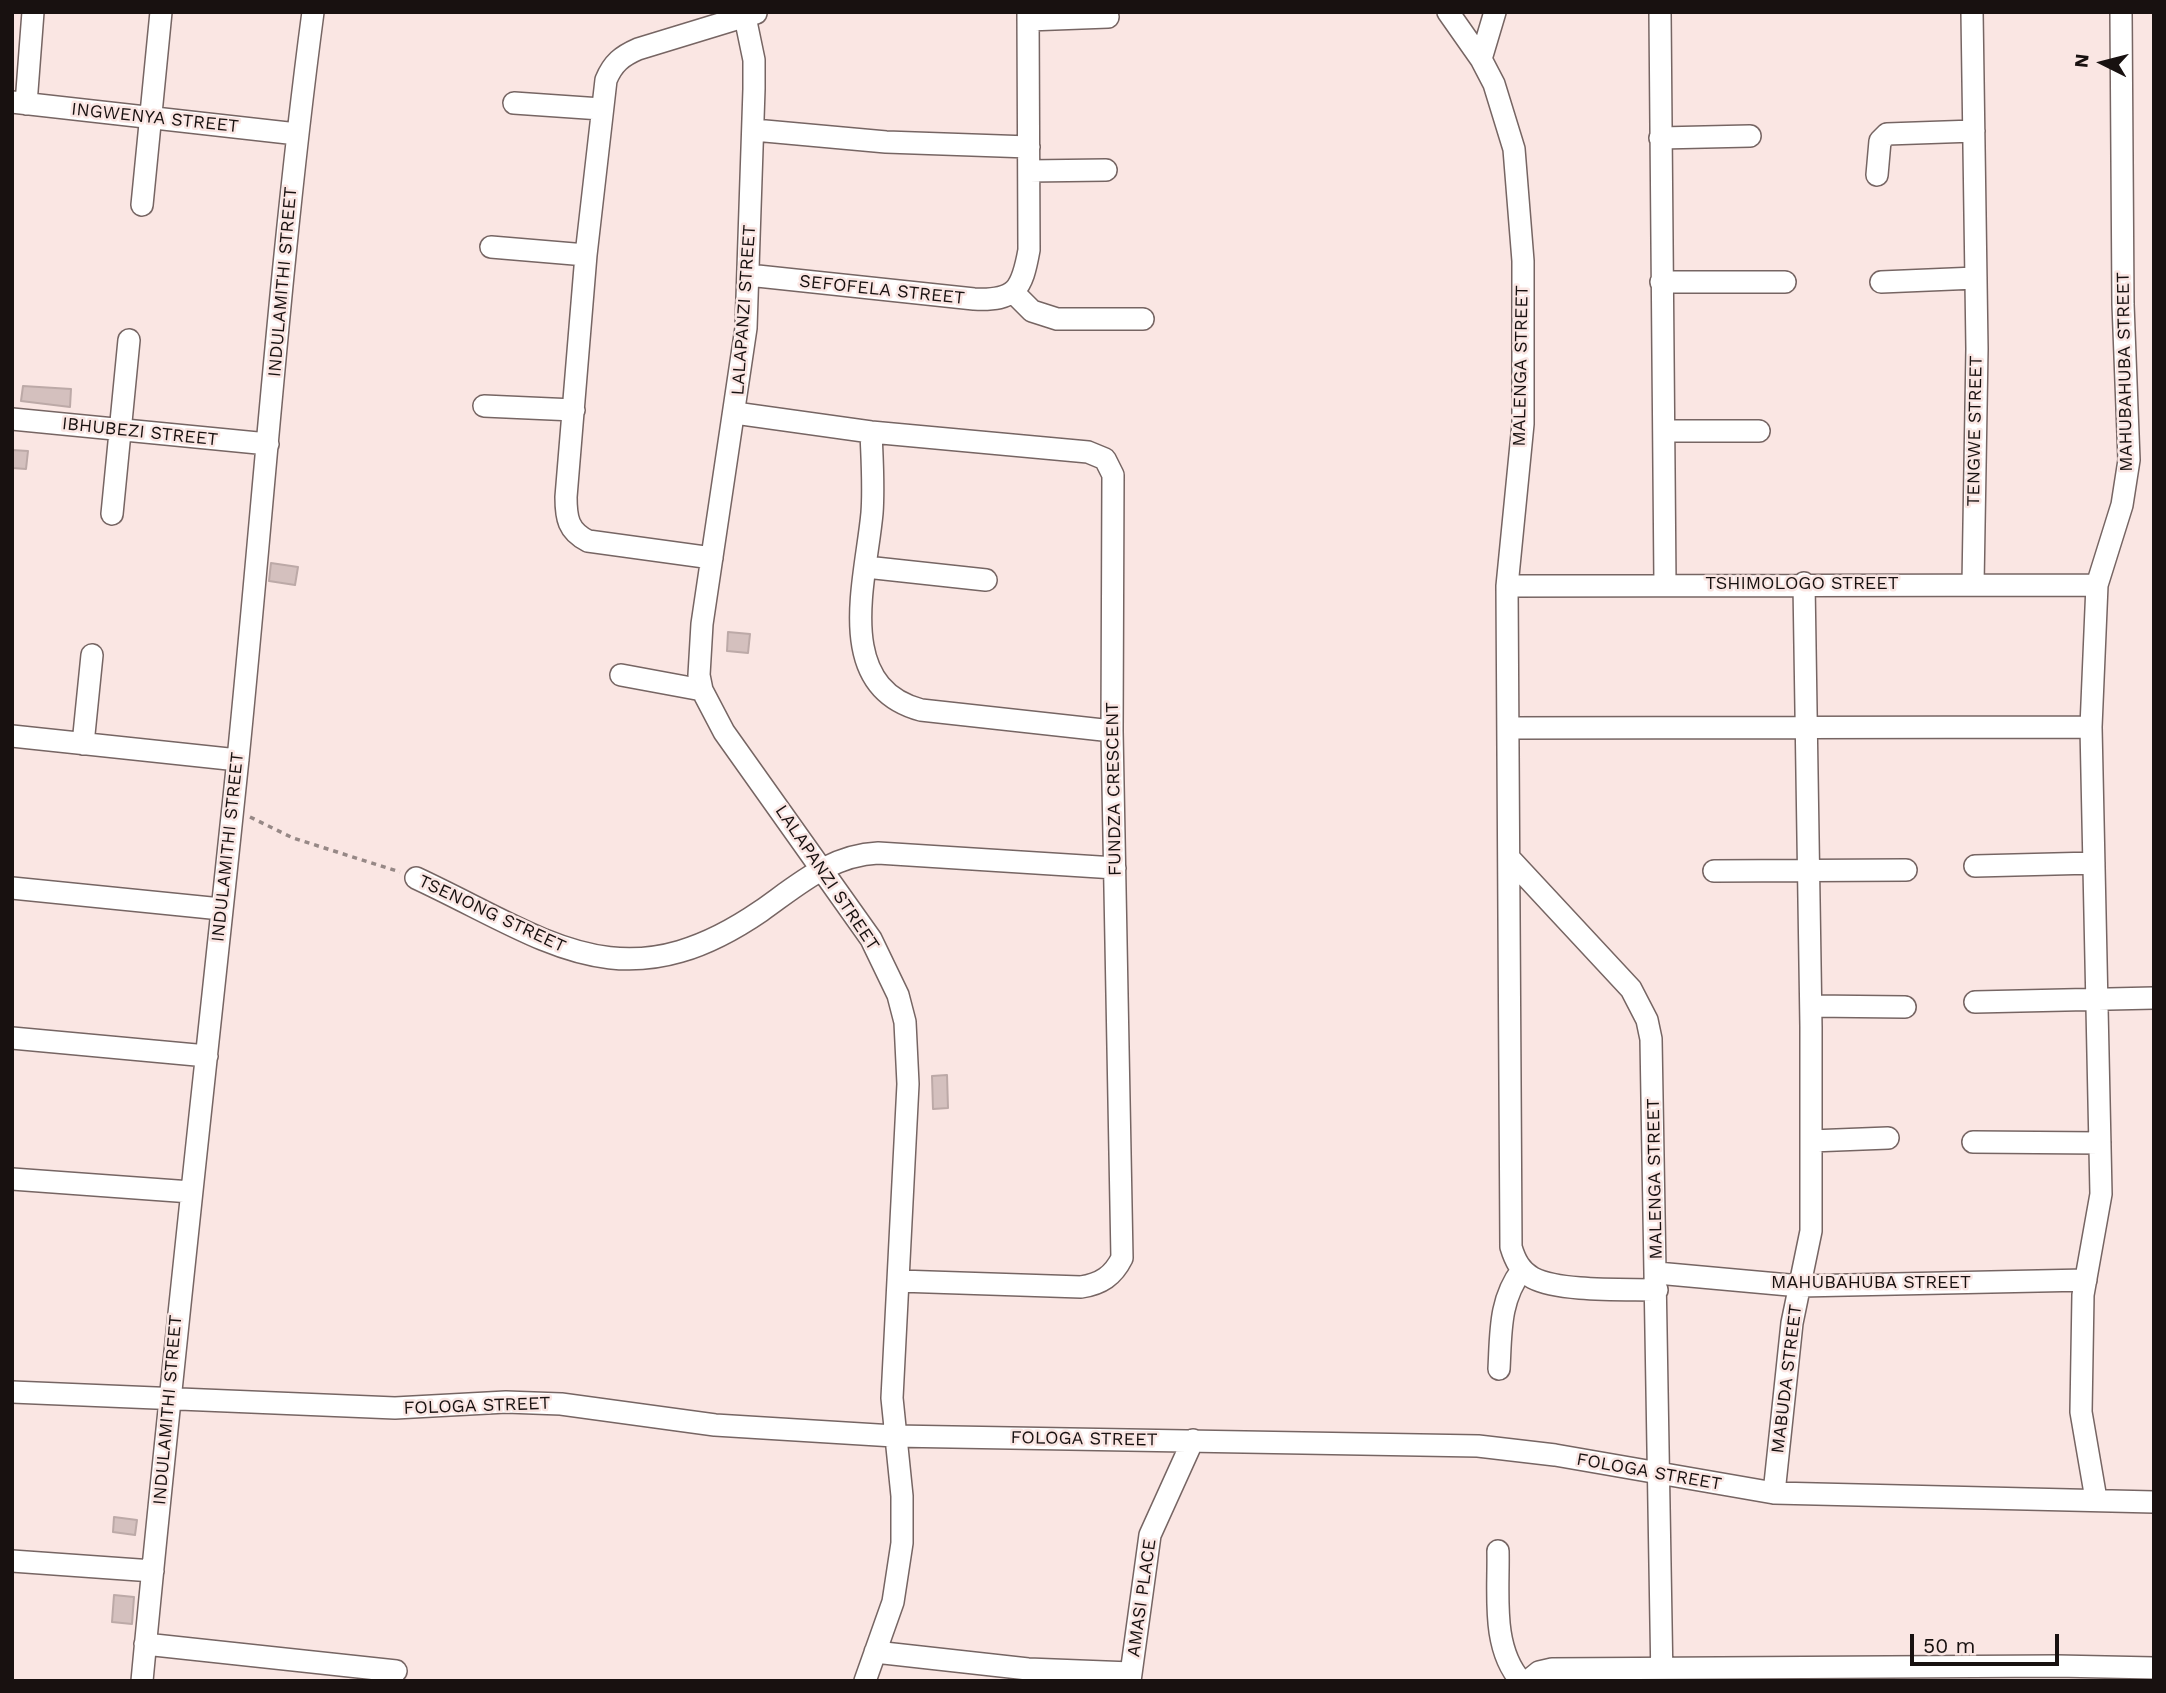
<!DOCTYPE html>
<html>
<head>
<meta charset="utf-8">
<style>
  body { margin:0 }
  #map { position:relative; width:2166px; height:1693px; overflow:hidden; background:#fae6e3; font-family:"Work Sans",sans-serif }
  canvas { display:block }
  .frame { position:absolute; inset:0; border:14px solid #181110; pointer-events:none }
  .north { position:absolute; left:2068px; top:28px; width:70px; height:70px; -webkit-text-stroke:5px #fae6e3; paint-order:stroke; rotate:276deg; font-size:19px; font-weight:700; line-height:28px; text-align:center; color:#181110 }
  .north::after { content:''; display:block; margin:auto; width:24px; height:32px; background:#181110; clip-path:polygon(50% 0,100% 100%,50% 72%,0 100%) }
  .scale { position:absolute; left:1910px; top:1634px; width:149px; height:32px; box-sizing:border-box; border:4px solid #181110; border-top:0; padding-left:9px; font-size:21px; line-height:24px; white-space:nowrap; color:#181110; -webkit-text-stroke:5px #fae6e3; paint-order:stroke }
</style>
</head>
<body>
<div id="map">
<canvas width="2166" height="1693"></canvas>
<div class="frame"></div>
<div class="north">N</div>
<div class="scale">50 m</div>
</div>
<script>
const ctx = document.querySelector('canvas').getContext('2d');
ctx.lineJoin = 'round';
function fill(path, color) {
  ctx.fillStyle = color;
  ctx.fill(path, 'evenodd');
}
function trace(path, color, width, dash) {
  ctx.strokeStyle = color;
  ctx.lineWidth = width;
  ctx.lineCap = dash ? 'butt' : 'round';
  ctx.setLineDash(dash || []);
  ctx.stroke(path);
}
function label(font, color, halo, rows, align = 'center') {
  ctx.font = font + ' "Work Sans",sans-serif';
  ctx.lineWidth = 5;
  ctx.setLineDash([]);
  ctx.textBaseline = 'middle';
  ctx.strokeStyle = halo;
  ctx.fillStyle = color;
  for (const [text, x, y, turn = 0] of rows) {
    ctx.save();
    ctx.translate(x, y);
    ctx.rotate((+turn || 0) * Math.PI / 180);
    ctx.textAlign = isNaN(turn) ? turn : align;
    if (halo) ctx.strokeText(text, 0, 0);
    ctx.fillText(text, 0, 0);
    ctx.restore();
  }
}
const building = new Path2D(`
  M 23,386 L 71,389 L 70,407 L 21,401 Z
  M 12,450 L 28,451 L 26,469 L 12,468 Z
  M 271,563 L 298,567 L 295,585 L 269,581 Z
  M 728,632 L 750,634 L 748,653 L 727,651 Z
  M 947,1075 L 948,1108 L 933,1109 L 932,1076 Z
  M 114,1517 L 137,1520 L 135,1535 L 113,1532 Z
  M 114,1595 L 134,1597 L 132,1624 L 112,1622 Z`);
const path = new Path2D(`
  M 250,817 L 293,838 L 400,872`);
const minor = new Path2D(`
  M 744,12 L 754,60 L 754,89 L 746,328 L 702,624 L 699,675 L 702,690 L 724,732 L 871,939 L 898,995 L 905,1022 L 908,1084 L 892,1398 L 902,1496 L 902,1543 L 893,1602 L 865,1681
  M 1448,12 L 1481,59
  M 1495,12 L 1481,59 L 1494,84 L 1514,149 L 1523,261 L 1523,424 L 1507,586 L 1511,1247 C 1515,1260 1520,1271 1533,1278 C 1560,1292 1626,1289 1657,1290
  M 1660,12 L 1665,583
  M 1972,12 L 1977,349 L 1973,584
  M 1028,20 L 1108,17
  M 12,102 L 297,134
  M 514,103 L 601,109
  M 26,104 L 33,12
  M 754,130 L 886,142 L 1029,147
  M 1660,138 L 1750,136
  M 1029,171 L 1106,170
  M 1877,175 L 1880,141 L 1887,134 L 1974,131
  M 142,205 L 161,12
  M 491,247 L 586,255
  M 748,275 L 974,299 C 1016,301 1022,289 1029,250 L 1028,12
  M 1661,282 L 1785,282
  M 1881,282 L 1976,278
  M 1014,293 L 1032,311 L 1057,319 L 1143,319
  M 484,406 L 574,410
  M 735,413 L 871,432 L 1088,452 L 1105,459 L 1113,475 L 1112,731 L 1122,1258 C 1113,1276 1101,1284 1081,1287 L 899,1281
  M 12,419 L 268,444
  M 1664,431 L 1759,431
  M 871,432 C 872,459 874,486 872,513 C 866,580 832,686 921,710 L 1112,731
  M 112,514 L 129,340
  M 712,558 L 588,541 C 568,531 566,518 566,497 L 586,255 L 606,80 C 613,63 622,56 638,49 L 756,13
  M 866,567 L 986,580
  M 1507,586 L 2097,585
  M 621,675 L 702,690
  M 1509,728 L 2091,727
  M 12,736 L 238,760
  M 83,744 L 92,655
  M 1511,860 L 1631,989 L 1647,1020 L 1651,1039 L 1662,1681
  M 1975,866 L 2094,863
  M 1714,871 L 1906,870
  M 416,878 C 547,939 621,1007 761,911 C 798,885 831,855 878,853 L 1115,868
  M 12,888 L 221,909
  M 1975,1002 L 2154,998
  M 1811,1006 L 1905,1007
  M 12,1038 L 207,1056
  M 1811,1141 L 1888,1138
  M 1973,1142 L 2100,1143
  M 12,1179 L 191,1192
  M 1657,1273 L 1800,1286 L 2086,1280
  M 1499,1369 C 1501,1333 1499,1300 1522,1270
  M 12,1392 L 395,1408 L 506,1402 L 561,1404 L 715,1425 L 894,1436 L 1478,1446 L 1555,1455 L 1774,1493 L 2154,1502
  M 1774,1493 L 1792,1323 L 1811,1231 L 1811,1027 L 1804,583
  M 2096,1499 L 2081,1412 L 2083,1295 L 2101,1194 L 2091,727 L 2097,585 L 2122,505 L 2129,460 L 2123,304 L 2121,12
  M 1498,1551 C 1499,1594 1491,1647 1521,1681
  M 12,1561 L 153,1571
  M 145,1644 L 396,1671
  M 875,1652 L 1028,1669 L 1131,1673
  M 142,1681 C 171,1373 206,1066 238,759 C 263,510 280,260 313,12
  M 1130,1681 L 1150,1535 L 1193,1440
  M 1528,1681 L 1539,1672 L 1552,1669 L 2057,1666 L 2154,1668`);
const streetNames = [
  ["INGWENYA STREET",155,118,6],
  ["INDULAMITHI STREET",283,282,-85],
  ["SEFOFELA STREET",882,290,6],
  ["LALAPANZI STREET",744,310,-86],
  ["MALENGA STREET",1521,366,-89],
  ["MAHUBAHUBA STREET",2125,372,-91],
  ["TENGWE STREET",1975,431,-89],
  ["IBHUBEZI STREET",140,432,6],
  ["TSHIMOLOGO STREET",1802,584],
  ["FUNDZA CRESCENT",1114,789,-91],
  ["INDULAMITHI STREET",228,847,-84],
  ["LALAPANZI STREET",827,878,56],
  ["TSENONG STREET",492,914,25],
  ["MALENGA STREET",1655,1179,-91],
  ["MAHUBAHUBA STREET",1871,1283],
  ["MABUDA STREET",1787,1379,-83],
  ["FOLOGA STREET",477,1406,-2],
  ["INDULAMITHI STREET",168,1410,-85],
  ["FOLOGA STREET",1084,1439,1],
  ["FOLOGA STREET",1649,1472,10],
  ["AMASI PLACE",1142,1598,-82]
];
fill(building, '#d4c0be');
trace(building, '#bca9a7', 2);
trace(minor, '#766563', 24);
trace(path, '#968886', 3.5, [5, 5]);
trace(minor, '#fff', 21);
label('18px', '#181110', '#fae6e3', streetNames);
</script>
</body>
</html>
